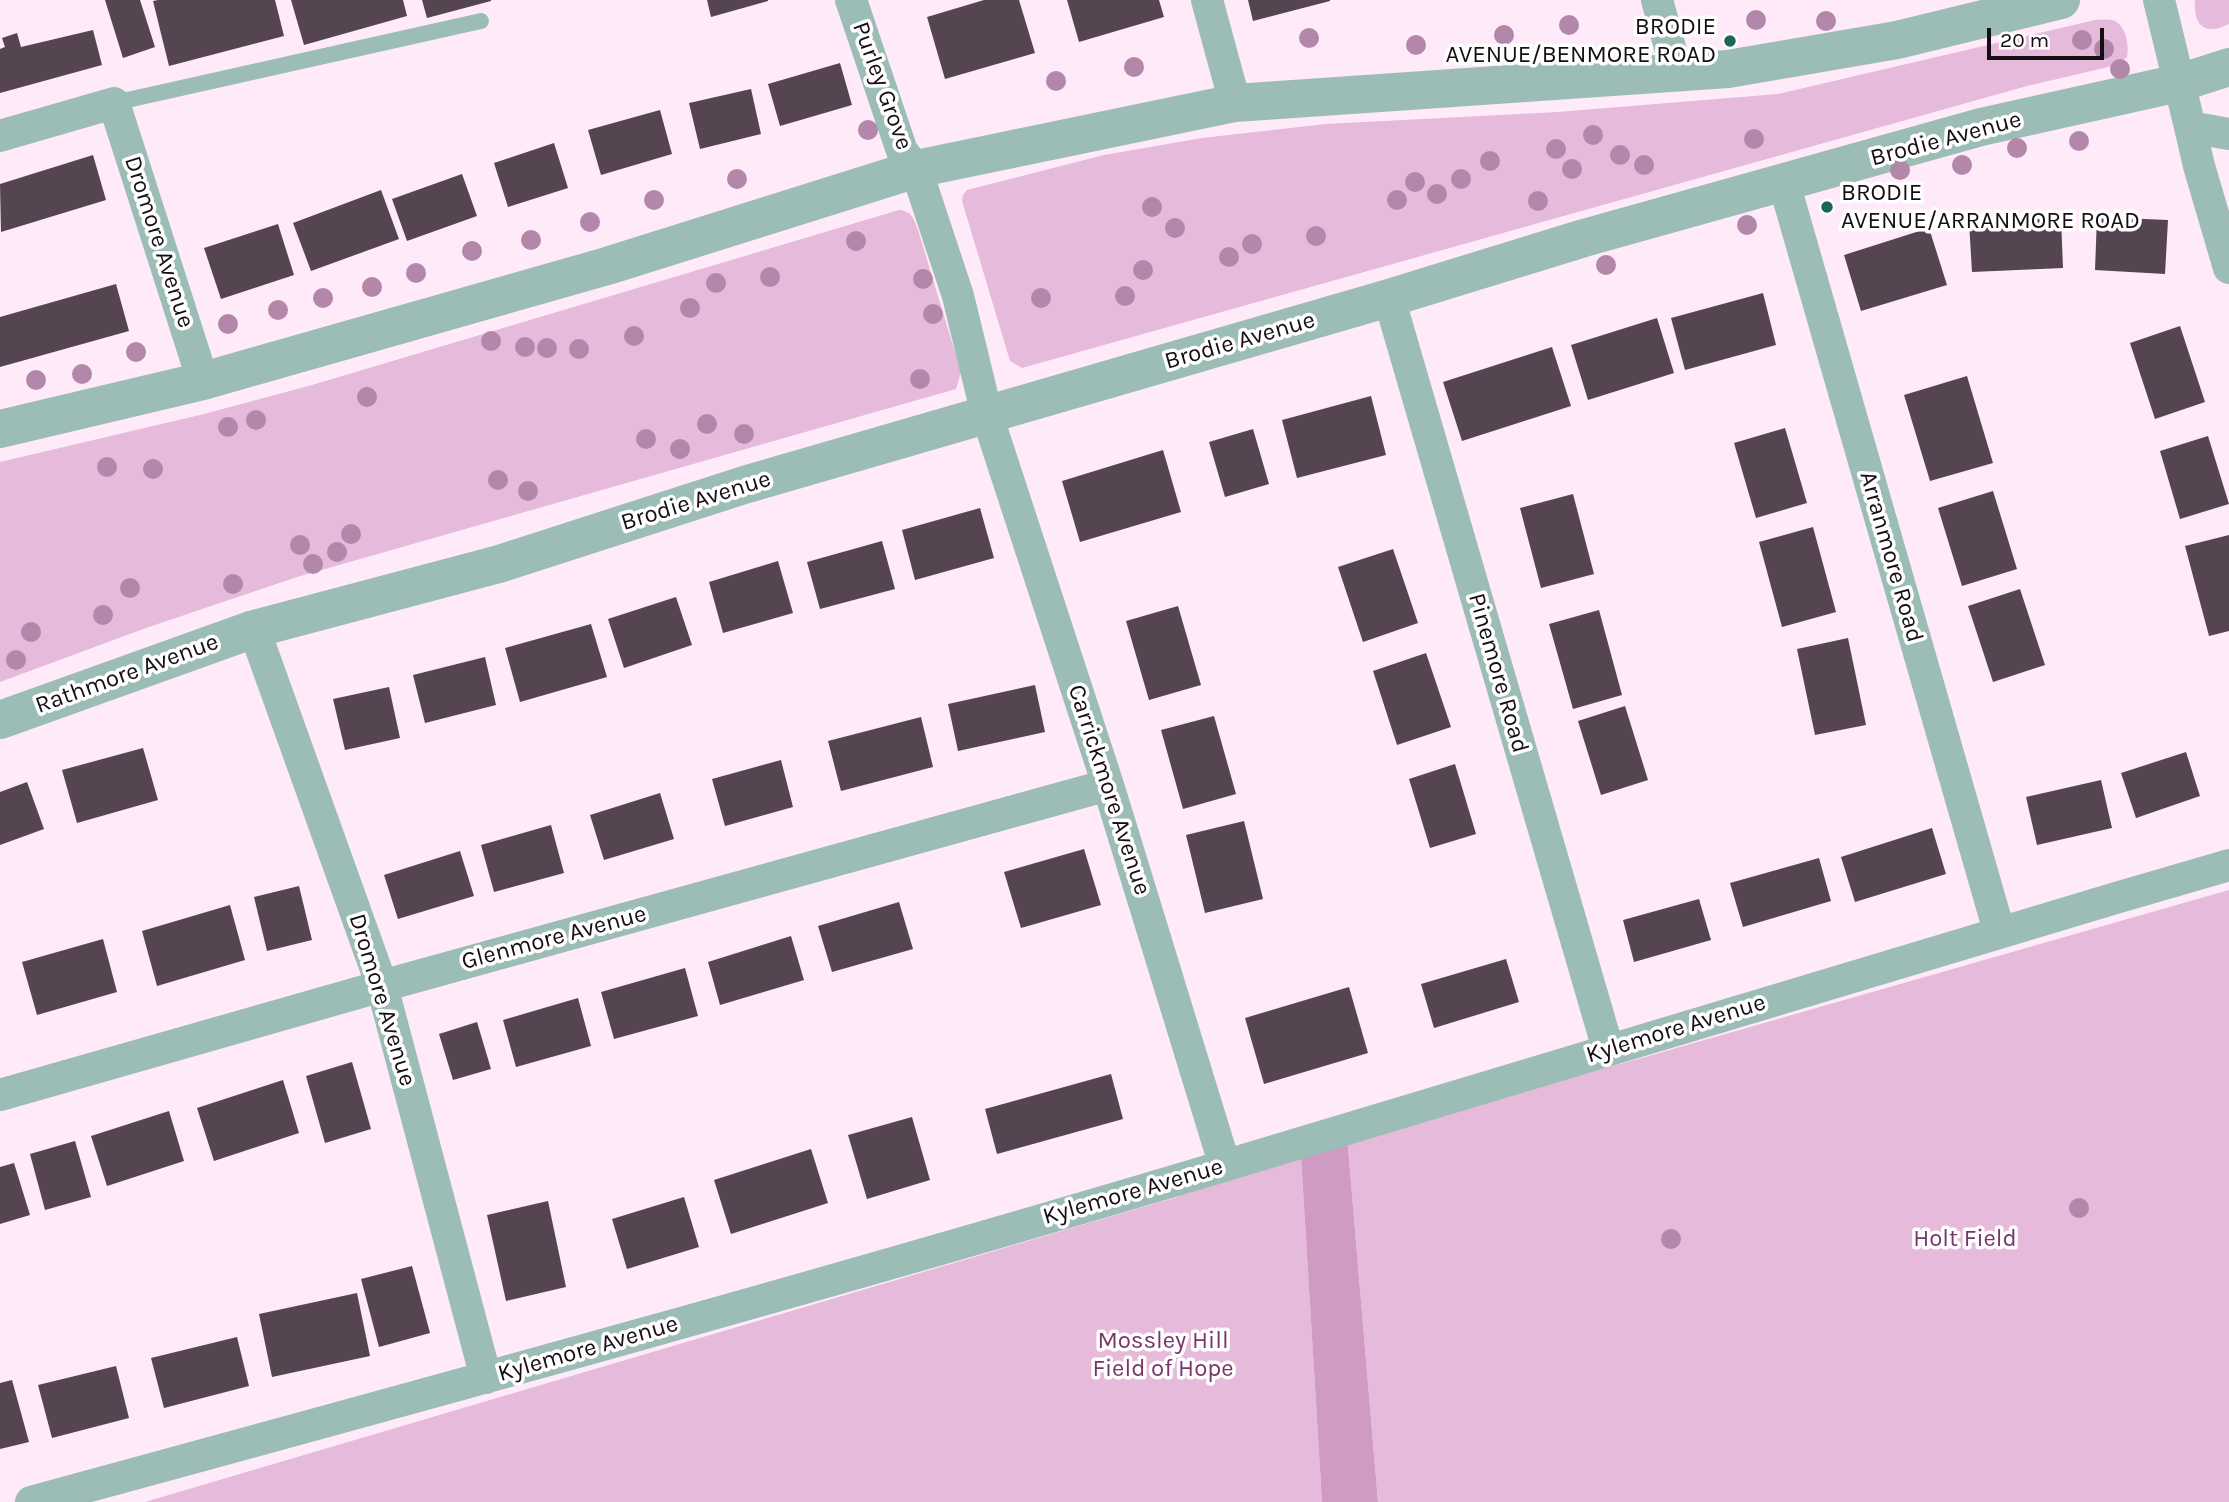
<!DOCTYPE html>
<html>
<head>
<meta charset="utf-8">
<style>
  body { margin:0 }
  #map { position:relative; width:2229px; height:1502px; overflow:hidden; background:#feeaf9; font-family:Karla,sans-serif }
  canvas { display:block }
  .scale { position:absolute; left:1987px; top:28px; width:117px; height:32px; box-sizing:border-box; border:4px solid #150e13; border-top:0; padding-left:9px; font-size:21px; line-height:24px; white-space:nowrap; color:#150e13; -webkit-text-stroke:5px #fefefe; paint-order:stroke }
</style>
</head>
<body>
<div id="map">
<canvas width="2229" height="1502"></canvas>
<div class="scale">20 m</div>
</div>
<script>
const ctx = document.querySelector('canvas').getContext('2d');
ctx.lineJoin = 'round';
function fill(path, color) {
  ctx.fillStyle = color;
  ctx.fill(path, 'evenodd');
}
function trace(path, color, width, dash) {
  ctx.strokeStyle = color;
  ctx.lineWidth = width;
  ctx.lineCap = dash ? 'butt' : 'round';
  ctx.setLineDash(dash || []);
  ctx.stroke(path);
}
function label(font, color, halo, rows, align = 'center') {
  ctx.font = font + ' Karla,sans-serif';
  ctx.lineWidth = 7;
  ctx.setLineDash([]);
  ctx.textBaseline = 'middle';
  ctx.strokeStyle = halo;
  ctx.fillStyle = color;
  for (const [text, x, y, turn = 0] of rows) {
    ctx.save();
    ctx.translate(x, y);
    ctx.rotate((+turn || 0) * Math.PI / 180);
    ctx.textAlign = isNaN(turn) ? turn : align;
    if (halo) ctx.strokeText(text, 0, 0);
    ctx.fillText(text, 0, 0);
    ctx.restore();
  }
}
const green = new Path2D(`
  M 2195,0 L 2229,0 L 2229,24 C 2224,26 2216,30 2211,29 C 2196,29 2194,11 2195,0 Z
  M 2095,20 C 2102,20 2113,18 2118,23 C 2127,31 2129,47 2127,57 L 2117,65 L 2027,86 L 1022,368 L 1010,361 L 962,201 L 963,195 L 967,190 L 1104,155 L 1202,138 L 1326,124 L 1558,112 L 1778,94 Z
  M 899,210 C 912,211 914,219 918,230 L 961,372 L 956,389 L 297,577 L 146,628 L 0,682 L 0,462 L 204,414 L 312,385 Z
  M 2229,890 L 2229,1502 L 1378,1502 L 1347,1136 L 1624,1063 Z
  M 1301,1156 L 1322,1502 L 145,1502 L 1177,1197 L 1194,1189 Z`);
const forest = new Path2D(`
  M 1347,1136 L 1378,1502 L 1322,1502 L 1301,1156 Z`);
const building = new Path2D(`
  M 105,0 L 140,0 L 155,47 L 123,58 Z
  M 158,0 L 275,0 L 284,36 L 169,66 L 153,1 Z
  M 291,0 L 403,0 L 407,16 L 304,45 Z
  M 422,0 L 491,0 L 491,1 L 427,18 Z
  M 707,0 L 768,0 L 768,1 L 711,17 Z
  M 984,0 L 1019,0 L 1035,53 L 945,79 L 927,17 Z
  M 1067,0 L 1159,0 L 1164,17 L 1079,42 Z
  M 1248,0 L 1330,0 L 1330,1 L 1253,21 Z
  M 93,30 L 102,65 L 0,93 L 0,49 L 5,47 L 2,38 L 17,33 L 21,47 Z
  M 840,63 L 852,105 L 780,126 L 768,84 Z
  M 751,89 L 761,134 L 700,149 L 689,103 Z
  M 660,110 L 672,154 L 601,175 L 588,130 Z
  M 554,143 L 568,188 L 508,207 L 494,163 Z
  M 93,155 L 106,200 L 1,232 L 0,184 Z
  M 462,174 L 477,216 L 407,241 L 392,199 Z
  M 381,190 L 399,239 L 311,271 L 293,223 Z
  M 2097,217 L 2168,220 L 2165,274 L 2095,270 Z
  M 2061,218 L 2063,268 L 1972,272 L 1969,222 Z
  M 278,224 L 294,275 L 221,299 L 204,248 Z
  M 1929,228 L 1947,285 L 1861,311 L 1844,255 Z
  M 116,284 L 129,331 L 0,367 L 0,317 Z
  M 1763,293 L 1776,345 L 1685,370 L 1671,318 Z
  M 1657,318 L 1674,373 L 1588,400 L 1571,345 Z
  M 2180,326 L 2205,402 L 2155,419 L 2130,343 Z
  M 1552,347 L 1571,406 L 1462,441 L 1443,382 Z
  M 1967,376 L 1993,463 L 1930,481 L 1904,395 Z
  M 1371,396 L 1386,455 L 1297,478 L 1282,420 Z
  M 1785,428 L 1807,503 L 1756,518 L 1734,443 Z
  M 1253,429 L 1269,484 L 1225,497 L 1209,442 Z
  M 2208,436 L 2229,504 L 2180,519 L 2160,451 Z
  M 1163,450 L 1181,512 L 1080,542 L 1062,481 Z
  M 1993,491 L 2017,569 L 1962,586 L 1938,508 Z
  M 1573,494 L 1594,574 L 1541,588 L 1520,508 Z
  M 980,508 L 994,558 L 915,580 L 902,530 Z
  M 1813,527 L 1836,612 L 1782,627 L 1759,542 Z
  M 2229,535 L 2229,631 L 2209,636 L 2185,546 Z
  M 882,541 L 895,589 L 820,609 L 807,562 Z
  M 1393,549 L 1418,623 L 1363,642 L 1338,567 Z
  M 778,561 L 793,613 L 723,633 L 709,582 Z
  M 2020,589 L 2045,665 L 1993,682 L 1968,606 Z
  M 676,597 L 692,645 L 624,668 L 608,619 Z
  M 1178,606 L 1201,685 L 1149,700 L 1126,621 Z
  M 1599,610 L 1622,695 L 1573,709 L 1549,624 Z
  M 591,624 L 607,677 L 520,702 L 505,648 Z
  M 1848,638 L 1866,725 L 1815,735 L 1797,649 Z
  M 1426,653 L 1451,727 L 1397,745 L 1373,671 Z
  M 485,657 L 496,705 L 425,723 L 413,675 Z
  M 1035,685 L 1045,732 L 958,751 L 948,704 Z
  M 389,687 L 400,738 L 345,750 L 333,699 Z
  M 1625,706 L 1648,780 L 1601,795 L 1578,721 Z
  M 1214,716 L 1236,794 L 1183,809 L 1161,730 Z
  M 921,717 L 933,767 L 841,791 L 828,741 Z
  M 143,748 L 158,800 L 77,823 L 62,770 Z
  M 2186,752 L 2200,796 L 2136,818 L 2121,773 Z
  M 781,760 L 793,807 L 725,826 L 712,779 Z
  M 1455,764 L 1476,834 L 1430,848 L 1409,779 Z
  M 2101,780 L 2112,828 L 2037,845 L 2026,797 Z
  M 27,782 L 44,829 L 0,845 L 0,792 Z
  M 660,793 L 674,839 L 604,860 L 590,815 Z
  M 1244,821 L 1263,899 L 1205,913 L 1186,835 Z
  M 551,825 L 564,873 L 494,892 L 481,845 Z
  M 1932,828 L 1946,874 L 1855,902 L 1841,857 Z
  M 1084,849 L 1101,905 L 1021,928 L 1004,872 Z
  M 460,851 L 474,896 L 398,919 L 384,875 Z
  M 1819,858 L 1831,901 L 1743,927 L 1730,883 Z
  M 299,886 L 312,940 L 267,951 L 254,897 Z
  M 1699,899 L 1711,940 L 1634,962 L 1623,920 Z
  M 899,902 L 913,949 L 832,972 L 818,926 Z
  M 230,905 L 245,960 L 157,986 L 142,931 Z
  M 791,936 L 804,980 L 720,1005 L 708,962 Z
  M 103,939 L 117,992 L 37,1015 L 22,962 Z
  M 1506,959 L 1519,1002 L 1434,1028 L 1421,984 Z
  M 685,968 L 698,1016 L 614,1039 L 601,992 Z
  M 1349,987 L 1368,1053 L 1264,1084 L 1245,1018 Z
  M 578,998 L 591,1046 L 516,1067 L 503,1020 Z
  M 477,1022 L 491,1069 L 453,1080 L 439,1034 Z
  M 352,1062 L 371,1129 L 325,1143 L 306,1076 Z
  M 1111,1074 L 1123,1119 L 997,1154 L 985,1109 Z
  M 283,1080 L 299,1133 L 214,1161 L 197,1108 Z
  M 169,1111 L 184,1161 L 107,1186 L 91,1136 Z
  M 912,1117 L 930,1180 L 867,1199 L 848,1135 Z
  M 75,1141 L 91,1197 L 45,1210 L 30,1154 Z
  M 811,1149 L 828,1203 L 731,1234 L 714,1180 Z
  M 14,1163 L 30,1215 L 0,1224 L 0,1167 Z
  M 684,1197 L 699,1247 L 627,1269 L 612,1219 Z
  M 548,1201 L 566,1287 L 506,1301 L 487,1215 Z
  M 412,1266 L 430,1333 L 379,1347 L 361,1279 Z
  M 357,1293 L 370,1356 L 272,1377 L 259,1314 Z
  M 237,1337 L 249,1386 L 164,1408 L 151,1358 Z
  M 116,1366 L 129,1418 L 52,1438 L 38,1385 Z
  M 12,1380 L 29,1442 L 0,1449 L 0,1383 Z`);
const service = new Path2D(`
  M 114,103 L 481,21`);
const minor = new Path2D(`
  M 851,0 L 902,151 L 916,169 L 958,296 L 987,415 L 1108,785 L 1225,1166
  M 1207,0 L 1235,103
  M 1657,0 L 1677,73
  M 2159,0 L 2190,127 L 2229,134
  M 2190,127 L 2199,166 L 2229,268
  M 0,136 L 114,103 L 203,381
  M 1784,183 L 1999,931
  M 1389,298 L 1608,1049
  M 254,629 L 382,986 L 486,1378
  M 0,1095 L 382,986 L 1108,785
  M 31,1502 C 431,1393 830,1284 1227,1165 C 1561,1066 1894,962 2229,865`);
const tertiary = new Path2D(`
  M 0,429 L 203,381 L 607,266 L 916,169 L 1235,103 L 1728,69 L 1897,40 L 2061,0
  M 0,720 L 254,629 L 499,564 L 744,485 L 1389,298 L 1584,238 L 1981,127 L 2179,83 L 2229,67`);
const trees = [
  [1756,20],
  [1826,21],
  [1569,25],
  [1504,35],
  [1309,38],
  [2082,40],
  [1416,45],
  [2104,49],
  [1134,67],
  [2120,69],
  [1056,81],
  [868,130],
  [1593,135],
  [1754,139],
  [2079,141],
  [2017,148],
  [1556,149],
  [1620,155],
  [1490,161],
  [1644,165],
  [1962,165],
  [1572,169],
  [1900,170],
  [737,179],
  [1461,179],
  [1415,182],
  [1437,194],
  [654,200],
  [1397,200],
  [1538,201],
  [1152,207],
  [590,222],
  [1747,225],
  [1175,228],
  [1316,236],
  [531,240],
  [856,241],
  [1252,244],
  [472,251],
  [1229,257],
  [1606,265],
  [1143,270],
  [416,273],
  [770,277],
  [923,279],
  [716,283],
  [372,287],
  [1125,296],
  [323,298],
  [1041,298],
  [690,308],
  [278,310],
  [933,314],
  [228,324],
  [634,336],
  [491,341],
  [525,347],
  [547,348],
  [579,349],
  [136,352],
  [82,374],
  [920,379],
  [36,380],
  [367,397],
  [256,420],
  [707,424],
  [228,427],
  [744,434],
  [646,439],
  [680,449],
  [107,467],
  [153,469],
  [498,480],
  [528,491],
  [351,534],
  [300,545],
  [337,552],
  [313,564],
  [233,584],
  [130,588],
  [103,615],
  [31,632],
  [16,660],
  [2079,1208],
  [1671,1239]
];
const markers = [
  [1730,41,7,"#1d655a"],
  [1827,207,7,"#1d655a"]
];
const poiNames = [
  ["BRODIE",1716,27],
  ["AVENUE/BENMORE ROAD",1716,55],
  ["BRODIE",1841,193,"left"],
  ["AVENUE/ARRANMORE ROAD",1841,221,"left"]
];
const streetNames = [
  ["Purley Grove",882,86,70],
  ["Brodie Avenue",1946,139,-15],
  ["Dromore Avenue",159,242,72],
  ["Brodie Avenue",1240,341,-16],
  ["Brodie Avenue",696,501,-17],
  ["Arranmore Road",1891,557,74],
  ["Pinemore Road",1498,673,74],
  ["Rathmore Avenue",127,674,-20],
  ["Carrickmore Avenue",1109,790,72],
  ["Glenmore Avenue",554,938,-15],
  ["Dromore Avenue",382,1000,73],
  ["Kylemore Avenue",1676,1029,-17],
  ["Kylemore Avenue",1133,1192,-16],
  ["Kylemore Avenue",588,1349,-16]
];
const parkNames = [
  ["Holt Field",1965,1239],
  ["Mossley Hill",1163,1341],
  ["Field of Hope",1163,1369]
];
fill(green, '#e5bada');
fill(forest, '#cf9bc2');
fill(building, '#554551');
trace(service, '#9cbdb6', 16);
trace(minor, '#9cbdb6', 32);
trace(tertiary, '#9cbdb6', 38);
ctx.fillStyle = '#b387aa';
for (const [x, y] of trees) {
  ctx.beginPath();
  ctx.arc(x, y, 10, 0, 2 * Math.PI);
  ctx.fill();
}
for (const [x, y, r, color] of markers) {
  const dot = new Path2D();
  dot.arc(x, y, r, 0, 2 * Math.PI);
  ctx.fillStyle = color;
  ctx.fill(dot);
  trace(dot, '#fefefe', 2.5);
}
label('24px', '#150e13', '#fefefe', poiNames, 'right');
label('24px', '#150e13', '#fefefe', streetNames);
label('24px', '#763669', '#fefefe', parkNames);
</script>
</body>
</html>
